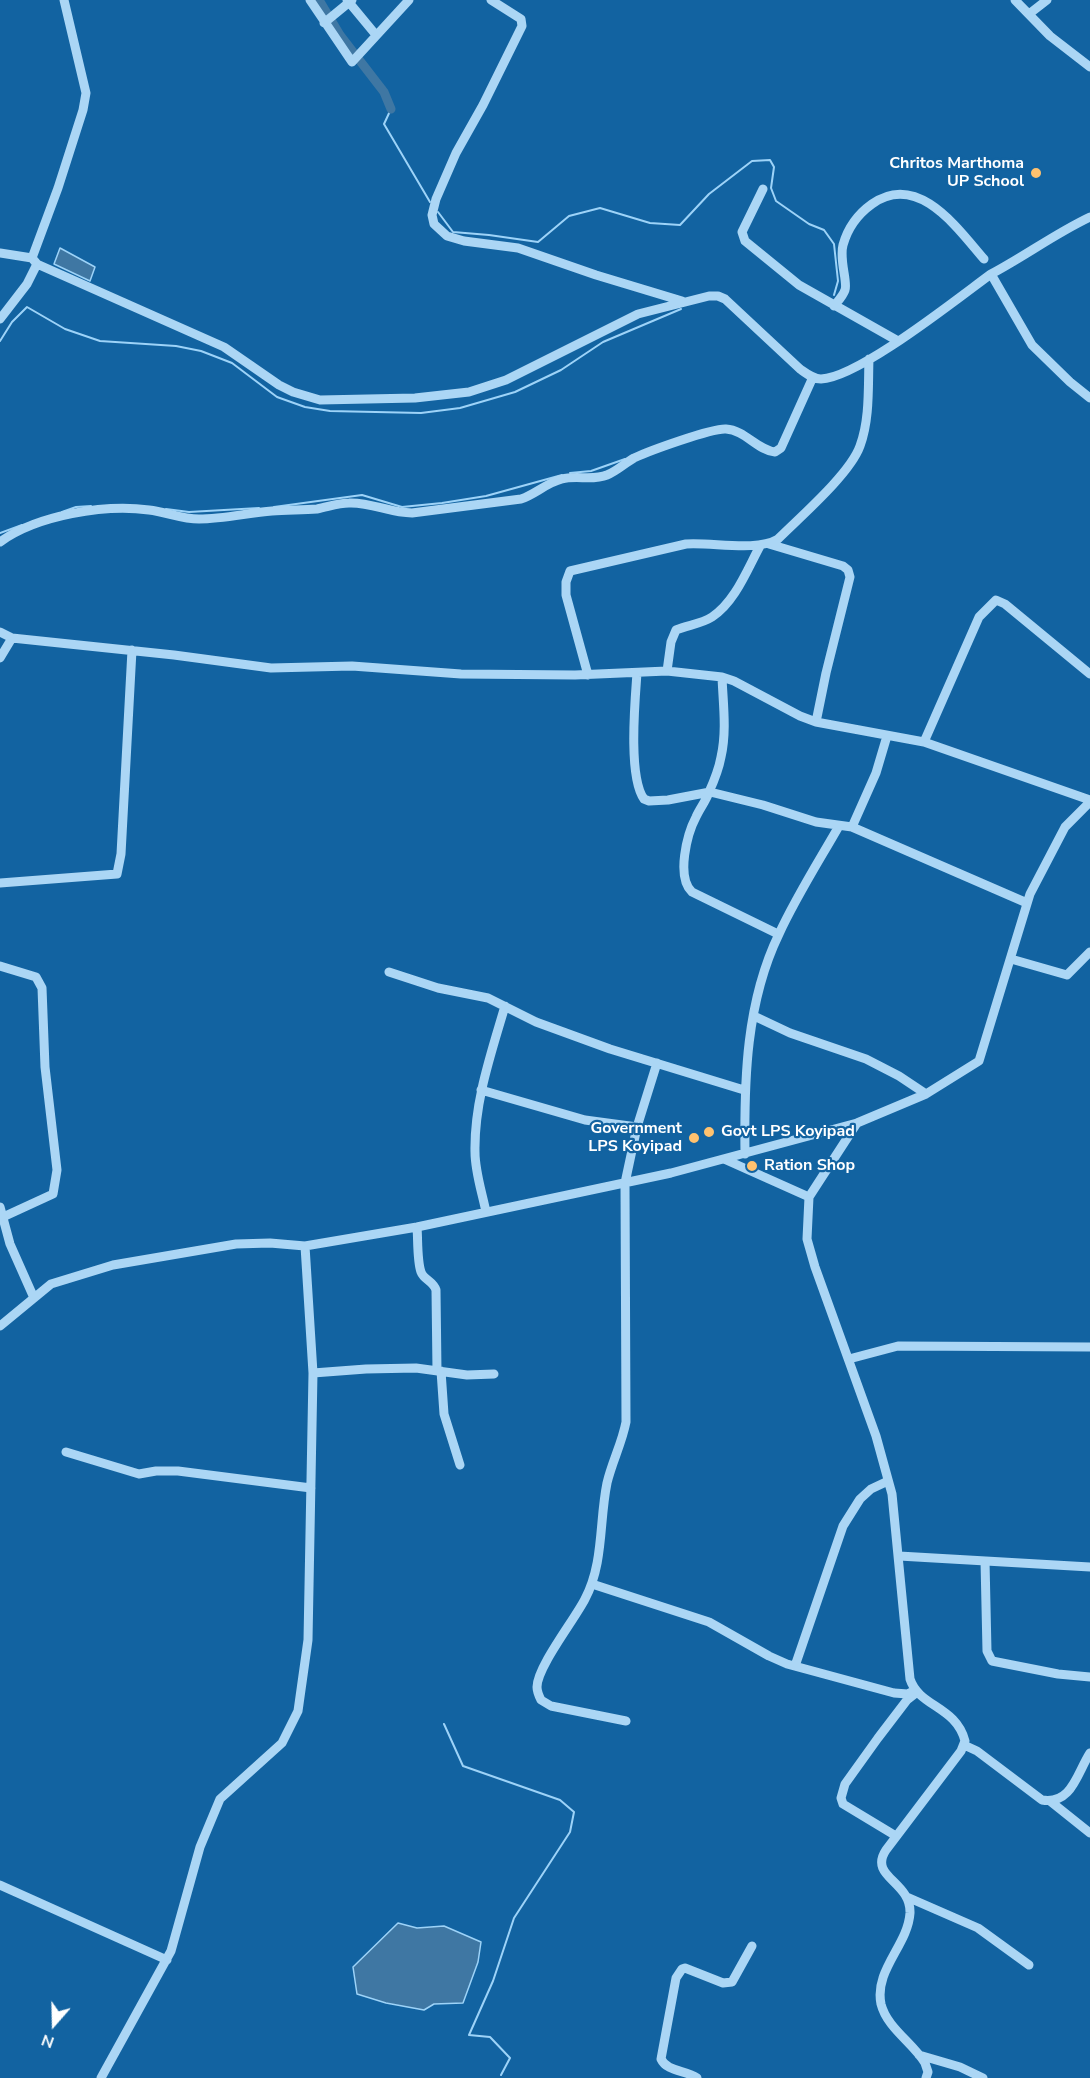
<!DOCTYPE html>
<html>
<head>
<meta charset="utf-8">
<style>
  body { margin:0 }
  #map { position:relative; width:1090px; height:2078px; overflow:hidden; background:#1263a1; font-family:"Nunito Sans",sans-serif }
  canvas { display:block }
  .north { position:absolute; left:24px; top:1994px; width:60px; height:60px; -webkit-text-stroke:4px #1263a1; paint-order:stroke; rotate:200deg; font-size:16px; font-weight:700; line-height:24px; text-align:center; color:#fff }
  .north::after { content:''; display:block; margin:auto; width:21px; height:27px; background:#fff; clip-path:polygon(50% 0,100% 100%,50% 72%,0 100%) }
</style>
</head>
<body>
<div id="map">
<canvas width="1090" height="2078"></canvas>
<div class="north">N</div>
</div>
<script>
const ctx = document.querySelector('canvas').getContext('2d');
ctx.lineJoin = 'round';
function fill(path, color) {
  ctx.fillStyle = color;
  ctx.fill(path, 'evenodd');
}
function trace(path, color, width, dash) {
  ctx.strokeStyle = color;
  ctx.lineWidth = width;
  ctx.lineCap = dash ? 'butt' : 'round';
  ctx.setLineDash(dash || []);
  ctx.stroke(path);
}
function label(font, color, halo, rows, align = 'center') {
  ctx.font = font + ' "Nunito Sans",sans-serif';
  ctx.lineWidth = 4.5;
  ctx.setLineDash([]);
  ctx.textBaseline = 'middle';
  ctx.strokeStyle = halo;
  ctx.fillStyle = color;
  for (const [text, x, y, turn = 0] of rows) {
    ctx.save();
    ctx.translate(x, y);
    ctx.rotate((+turn || 0) * Math.PI / 180);
    ctx.textAlign = isNaN(turn) ? turn : align;
    if (halo) ctx.strokeText(text, 0, 0);
    ctx.fillText(text, 0, 0);
    ctx.restore();
  }
}
const water = new Path2D(`
  M 60,248 L 95,267 L 90,281 L 54,264 Z
  M 398,1923 L 417,1928 L 444,1926 L 481,1942 L 478,1962 L 463,2003 L 434,2004 L 424,2010 L 386,2003 L 357,1994 L 353,1967 Z`);
const stream = new Path2D(`
  M 391,109 L 384,124 L 430,202
  M 438,212 L 453,232 L 489,235 L 538,242 L 569,216 L 600,208 L 650,223 L 680,225 L 709,194 L 752,161 L 770,160 L 774,167 L 771,188 L 776,201 L 809,224 L 824,230 L 834,244 L 838,281 L 834,295
  M 0,341 L 12,322 L 27,307 L 65,329 L 100,341 L 176,346 L 201,351 L 232,363 L 277,397 L 305,407 L 330,411 L 421,413 L 460,408 L 515,392 L 561,370 L 603,342 L 681,309
  M 570,473 L 591,471 L 625,459
  M 274,507 L 362,495 L 402,507 L 442,503 L 486,496 L 562,475
  M 166,509 L 189,512 L 259,508
  M 62,512 L 76,507 L 91,506
  M 0,533 L 22,525
  M 444,1724 L 463,1766 L 560,1800 L 574,1812 L 570,1832 L 514,1918 L 493,1981 L 469,2035 L 490,2037 L 510,2058 L 501,2075`);
const canal = new Path2D(`
  M 319,0 L 340,35 L 384,92 L 391,109`);
const minor = new Path2D(`
  M 310,0 L 352,62 L 409,0
  M 347,0 L 376,35
  M 491,0 L 521,19 L 522,26 L 483,105 L 456,153 L 436,199 L 432,215 L 434,224 L 447,236 L 464,241 L 518,248 L 596,275 L 682,301
  M 1015,0 L 1050,36 L 1090,67
  M 1029,14 L 1047,0
  M 324,23 L 352,0
  M 763,189 L 742,232 L 745,241 L 799,285 L 898,341
  M 1090,217 C 1056,233 1025,256 991,274 L 1032,345 L 1070,382 L 1090,398
  M 0,253 L 32,258 L 37,264 L 27,284 L 0,319
  M 32,258 L 58,188 L 83,110 L 86,93 L 64,0
  M 37,264 L 224,347 L 279,385 L 293,392 L 320,400 L 415,398 L 469,392 L 506,380 L 638,314 L 709,296 L 718,296 L 725,299 L 800,369 C 807,374 813,379 821,379 C 858,378 958,298 991,274
  M 834,306 C 838,301 843,296 845,290 C 848,282 839,260 843,245 C 848,227 858,214 872,204 C 918,171 958,229 984,259
  M 0,542 C 37,515 105,504 149,510 C 166,512 182,519 199,519 C 223,519 248,513 272,511 C 287,510 302,510 317,509 C 328,507 338,503 349,503 C 371,502 390,513 412,513 L 521,499 C 536,494 546,483 562,479 C 576,475 593,481 607,475 C 617,471 625,463 634,458 C 649,451 712,428 726,429 C 745,430 757,450 775,452 L 781,448 L 813,377
  M 769,544 L 843,566 L 848,570 L 850,577 L 826,673 L 816,722
  M 0,632 L 12,638 L 174,655 L 271,668 L 352,666 L 461,674 L 575,675 L 667,671 L 722,677 L 734,681 L 800,716 L 816,722 L 924,742 L 1090,800
  M 0,658 L 12,638
  M 667,671 L 671,642 L 676,630 C 688,625 701,624 712,617 C 735,602 747,570 760,546
  M 637,673 C 635,701 628,777 644,799 L 649,801 L 668,800 L 710,792 L 763,805 L 816,822 L 852,827 L 1027,903
  M 588,675 L 566,595 L 566,582 L 570,571 L 686,544 C 713,542 756,552 778,539 C 800,517 850,474 860,446 C 870,419 868,387 869,359
  M 722,677 C 723,703 727,731 721,757 C 719,768 714,781 709,792 C 706,801 700,808 696,817 C 687,834 676,877 692,892 L 778,934
  M 924,742 L 979,617 L 996,600 L 1005,604 L 1090,674
  M 852,827 L 876,773 L 887,736
  M 0,883 L 117,874 L 121,854 L 132,650
  M 1011,959 L 1067,975 L 1090,952
  M 0,966 L 36,977 L 42,988 L 45,1067 L 57,1170 L 53,1194 L 3,1217
  M 389,972 L 438,988 L 488,998 L 536,1022 L 610,1049 L 744,1090
  M 754,1016 L 790,1033 L 866,1059 L 899,1076 L 926,1094
  M 481,1090 L 585,1120 L 637,1127
  M 857,1123 L 809,1197 L 807,1239 L 815,1267 L 876,1436 L 892,1494 L 910,1679 C 919,1707 956,1706 965,1741 L 961,1751 L 886,1850 C 868,1877 911,1881 910,1913 C 908,1945 874,1970 881,2004 C 887,2028 913,2043 925,2063 L 928,2072 L 926,2078
  M 745,1154 C 744,1080 746,1002 779,934 C 796,897 819,861 839,826
  M 724,1159 L 809,1197
  M 0,1207 L 10,1244 L 34,1298
  M 486,1212 C 482,1192 475,1172 475,1152 C 474,1102 491,1054 505,1006
  M 417,1227 C 418,1239 417,1261 421,1272 C 424,1280 433,1281 436,1290 L 437,1371
  M 0,1326 L 51,1284 L 113,1265 L 236,1244 L 270,1243 L 305,1246 L 417,1227 L 671,1173 L 857,1123 L 926,1094 L 979,1061 L 1030,894 L 1065,827 L 1090,802
  M 849,1359 L 898,1346 L 1090,1347
  M 441,1371 L 444,1414 L 460,1465
  M 313,1373 L 366,1369 L 416,1368 L 467,1375 L 494,1374
  M 66,1452 L 139,1474 L 156,1471 L 178,1471 L 311,1488
  M 899,1556 L 1090,1567
  M 985,1561 L 987,1651 L 992,1661 L 1058,1674 L 1090,1677
  M 592,1584 L 709,1622 L 769,1656 L 787,1664 L 894,1693 L 908,1694 L 915,1690
  M 795,1666 L 843,1526 L 860,1499 L 871,1489 L 888,1481
  M 626,1721 L 551,1706 L 541,1700 C 539,1696 537,1692 537,1687 C 537,1667 575,1619 585,1599 C 604,1563 599,1522 607,1483 C 612,1462 622,1443 626,1422 L 625,1183 L 637,1127 L 657,1063
  M 964,1745 L 977,1751 L 1042,1800 C 1072,1805 1077,1773 1090,1753
  M 1050,1801 L 1090,1833
  M 896,1836 L 843,1804 L 841,1798 L 845,1784 L 878,1738 L 907,1700 L 916,1693
  M 0,1885 L 167,1960
  M 907,1897 L 978,1928 L 1029,1965
  M 919,2055 L 960,2067 L 983,2078
  M 101,2078 L 171,1951 L 200,1847 L 220,1799 L 282,1743 L 298,1711 L 308,1640 L 313,1373 L 305,1246
  M 697,2078 C 686,2070 667,2072 661,2059 L 676,1978 L 682,1969 L 685,1968 L 723,1983 L 732,1982 L 752,1946`);
const markers = [
  [1036,173,6,"#ffc26f"],
  [709,1132,6,"#ffc26f"],
  [694,1138,6,"#ffc26f"],
  [752,1166,6,"#ffc26f"]
];
const poiNames = [
  ["Chritos Marthoma",1024,164],
  ["UP School",1024,182],
  ["Government",682,1129],
  ["LPS Koyipad",682,1147],
  ["Govt LPS Koyipad",721,1132,"left"],
  ["Ration Shop",764,1166,"left"]
];
fill(water, '#3f77a3');
trace(water, '#9dd3f8', 1.5);
trace(stream, '#9dd3f8', 2);
trace(canal, '#3f77a3', 9);
trace(minor, '#abd6f5', 9);
for (const [x, y, r, color] of markers) {
  const dot = new Path2D();
  dot.arc(x, y, r, 0, 2 * Math.PI);
  ctx.fillStyle = color;
  ctx.fill(dot);
  trace(dot, '#1263a1', 2);
}
label('bold 16px', '#fff', '#1263a1', poiNames, 'right');
</script>
</body>
</html>
